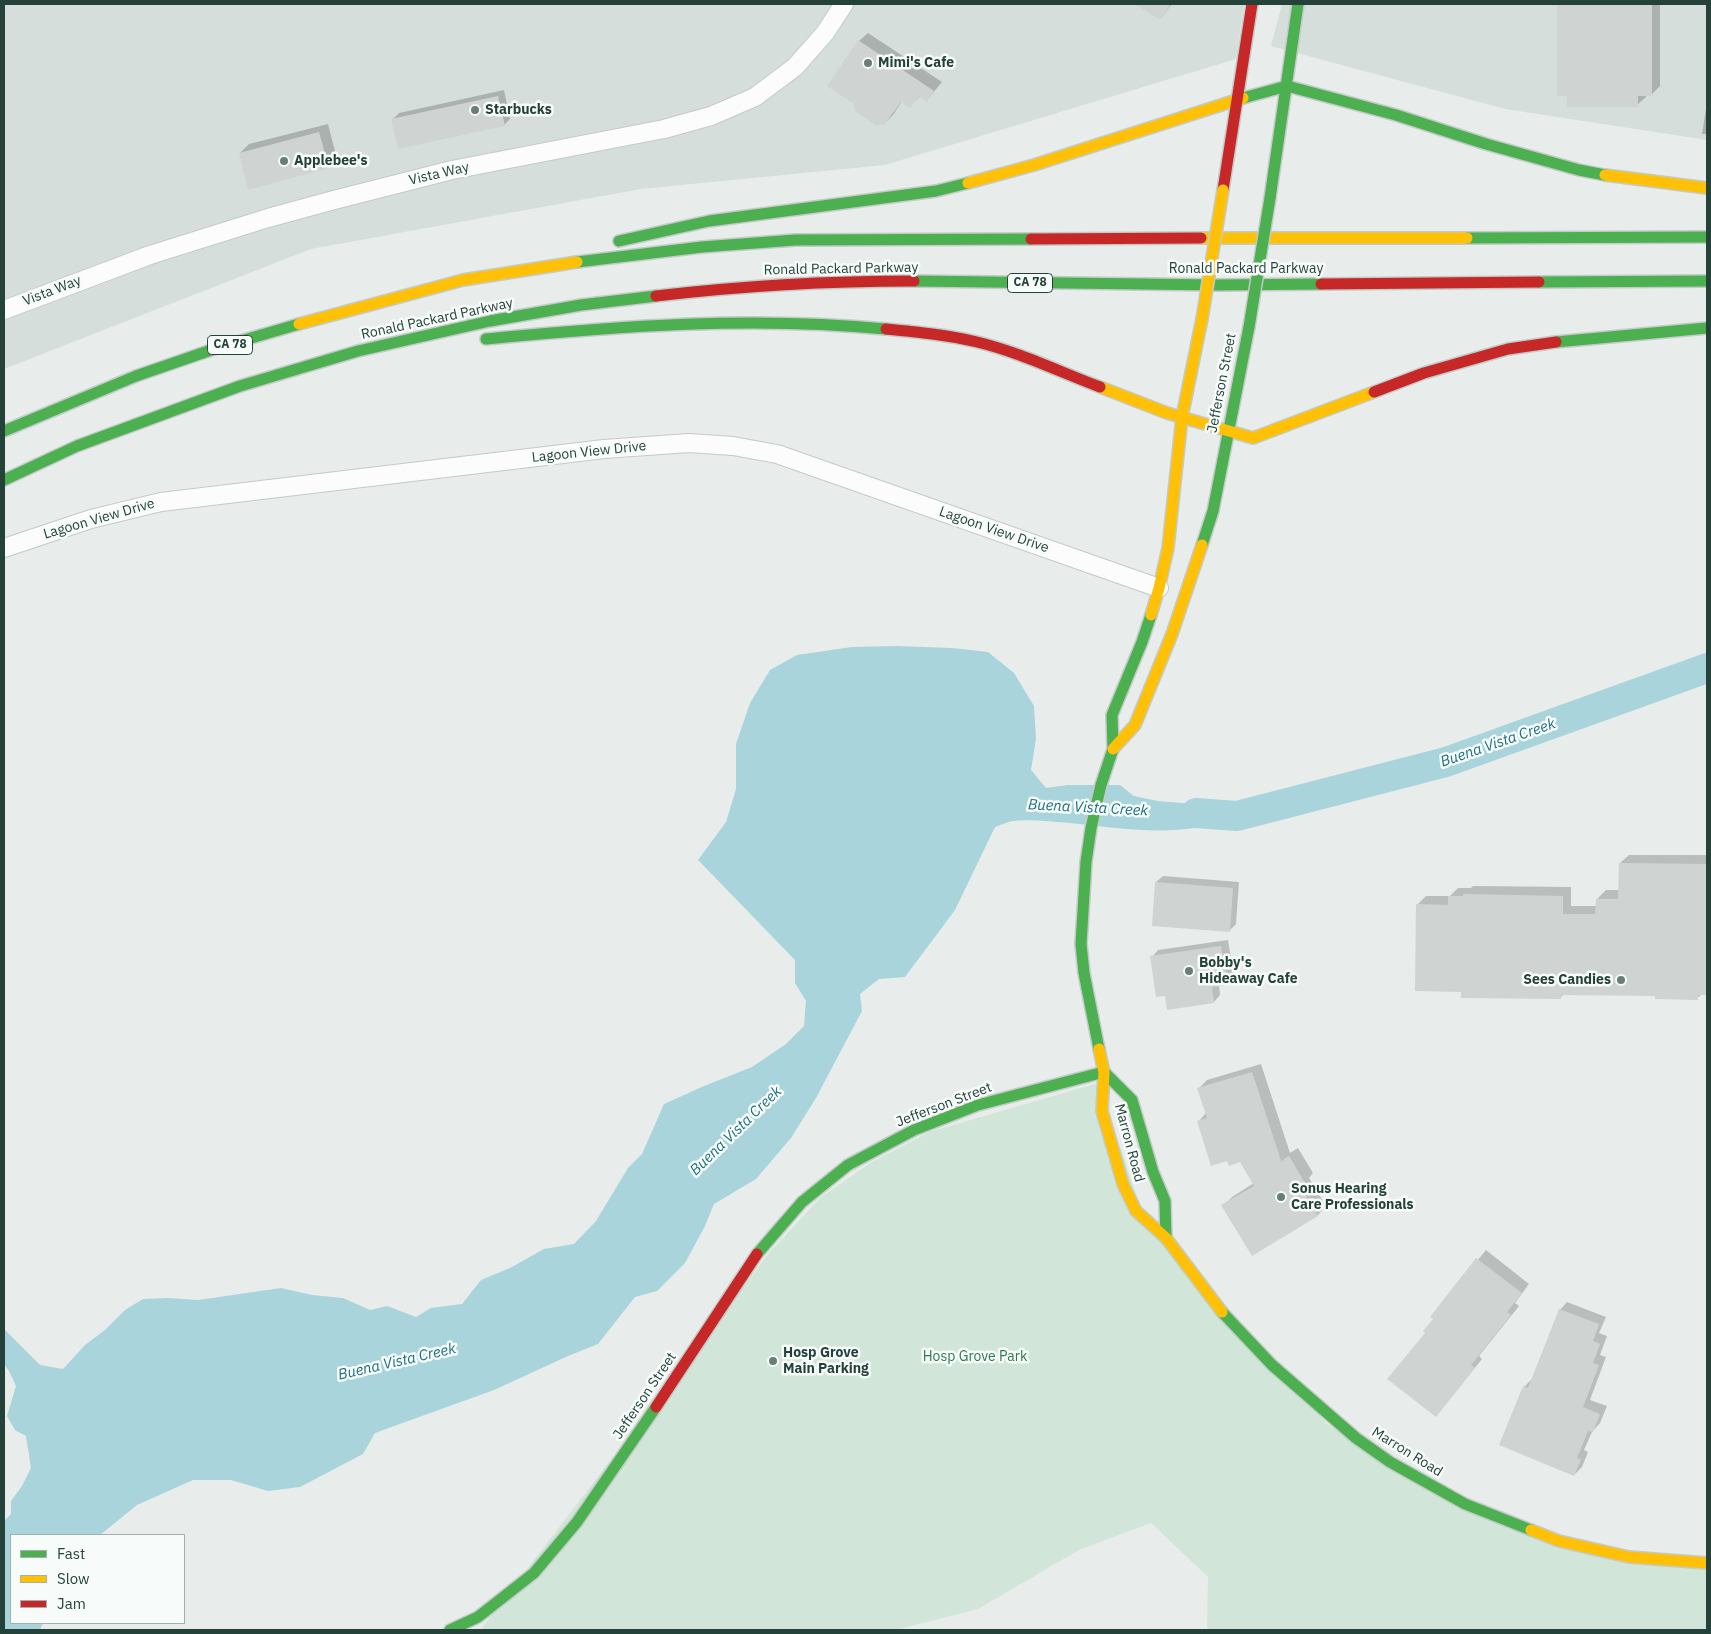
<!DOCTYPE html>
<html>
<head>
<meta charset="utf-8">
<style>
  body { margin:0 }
  #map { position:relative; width:1711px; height:1634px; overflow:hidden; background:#e8edeb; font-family:"IBM Plex Sans",sans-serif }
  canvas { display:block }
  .frame { position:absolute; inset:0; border:5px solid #24423a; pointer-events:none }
  .legend { position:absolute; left:10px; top:1534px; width:175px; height:90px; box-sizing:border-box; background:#f7fbf9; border:1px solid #a3b1ad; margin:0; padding:6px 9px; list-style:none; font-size:15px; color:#24423a }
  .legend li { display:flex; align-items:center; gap:10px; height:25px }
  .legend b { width:25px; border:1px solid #a3b1ad }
</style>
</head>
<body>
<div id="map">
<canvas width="1711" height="1634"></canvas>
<div class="frame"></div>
<ul class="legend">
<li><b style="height:6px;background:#4caf50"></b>Fast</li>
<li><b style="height:6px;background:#ffc107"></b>Slow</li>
<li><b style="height:6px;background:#c62828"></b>Jam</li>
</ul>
</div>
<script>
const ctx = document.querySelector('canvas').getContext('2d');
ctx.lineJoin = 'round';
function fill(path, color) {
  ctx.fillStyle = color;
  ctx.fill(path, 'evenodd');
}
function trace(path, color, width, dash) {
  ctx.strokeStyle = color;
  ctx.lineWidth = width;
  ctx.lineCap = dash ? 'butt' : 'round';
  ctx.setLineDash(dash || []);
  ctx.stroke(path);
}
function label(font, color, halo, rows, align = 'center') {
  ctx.font = font + ' "IBM Plex Sans",sans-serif';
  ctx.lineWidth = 5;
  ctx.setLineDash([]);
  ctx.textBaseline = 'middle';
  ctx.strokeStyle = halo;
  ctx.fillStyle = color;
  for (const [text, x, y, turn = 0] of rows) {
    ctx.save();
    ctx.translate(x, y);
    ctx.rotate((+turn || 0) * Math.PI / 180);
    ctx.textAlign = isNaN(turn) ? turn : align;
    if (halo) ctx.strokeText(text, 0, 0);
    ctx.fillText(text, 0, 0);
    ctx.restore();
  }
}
const built = new Path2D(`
  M 4,4 L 1244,4 L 1236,59 L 885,165 L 641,189 L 311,249 L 4,369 Z
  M 1282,4 L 1707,4 L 1707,140 L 1505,109 L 1271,46 Z`);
const green = new Path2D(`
  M 1098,1083 L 1142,1211 L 1327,1424 L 1501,1526 L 1707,1566 L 1707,1630 L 1207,1630 L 1208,1577 L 1151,1523 L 1079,1550 L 978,1609 L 895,1630 L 485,1630 L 482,1628 L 769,1253 L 821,1197 L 872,1162 L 929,1132 Z`);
const water = new Path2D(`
  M 897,646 L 952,648 L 988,652 L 1014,673 L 1034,706 L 1036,739 L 1031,770 L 1046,788 L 1068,785 L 1120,785 L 1134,796 L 1158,801 L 1229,807 L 1237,816 C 1184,839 1127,829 1071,823 C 1052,822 1032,819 1013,821 C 1007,822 1001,825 995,827 L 955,910 L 905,977 L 879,979 L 860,994 L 862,1011 L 816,1098 L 791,1138 L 756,1179 L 714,1204 L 704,1228 L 685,1263 L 657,1291 L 635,1297 L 598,1344 L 568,1356 L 494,1390 L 375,1433 L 363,1454 L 300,1487 L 268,1491 L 231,1480 L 193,1480 L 137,1505 L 100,1535 L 11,1535 L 11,1623 L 43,1623 L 40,1630 L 4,1630 L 4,1521 L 11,1514 L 11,1501 L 22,1486 L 31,1468 L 26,1436 L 15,1430 L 7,1416 L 16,1386 L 9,1371 L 4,1364 L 4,1329 L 40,1365 L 63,1369 L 85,1345 L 105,1330 L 125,1310 L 143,1299 L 167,1298 L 198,1300 L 281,1288 L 312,1295 L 343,1298 L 370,1310 L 387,1306 L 416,1317 L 431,1308 L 462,1304 L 481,1280 L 510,1268 L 544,1249 L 574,1244 L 596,1221 L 628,1168 L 642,1154 L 664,1104 L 704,1086 L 752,1067 L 786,1044 L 804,1026 L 806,1001 L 795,983 L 795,960 L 698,860 L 726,822 L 736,789 L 736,744 L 750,703 L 770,670 L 797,655 L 852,647 Z`);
const shadow = new Path2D(`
  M 1137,4 L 1172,4 L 1160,19 Z
  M 1559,4 L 1660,4 L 1660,86 L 1651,95 L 1646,95 L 1646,97 L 1637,105 L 1569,95 L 1559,95 Z
  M 868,33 L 942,82 L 927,100 L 920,96 L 910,106 L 902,101 L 893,115 L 884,124 L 859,41 Z
  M 504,90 L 510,119 L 504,125 L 393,119 L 399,113 Z
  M 1707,102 L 1707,134 L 1702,134 Z
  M 328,124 L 337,159 L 329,167 L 240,153 L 249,144 Z
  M 1629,855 L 1707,855 L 1707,994 L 1702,994 L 1697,998 L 1656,994 L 1565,993 L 1561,997 L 1462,990 L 1418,904 L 1426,896 L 1450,896 L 1458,888 L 1471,888 L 1473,886 L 1571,887 L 1571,906 L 1597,906 L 1597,899 L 1606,890 L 1620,890 L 1620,863 Z
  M 1163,876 L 1239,882 L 1236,924 L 1229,931 L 1156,882 Z
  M 1228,940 L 1234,977 L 1227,984 L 1219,985 L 1220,995 L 1214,1002 L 1168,1008 L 1166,994 L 1152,957 L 1158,950 Z
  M 1261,1064 L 1290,1153 L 1298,1148 L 1313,1173 L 1309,1178 L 1326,1206 L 1318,1215 L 1252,1254 L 1223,1206 L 1232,1197 L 1254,1183 L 1240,1161 L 1198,1122 L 1206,1113 L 1198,1089 L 1207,1080 Z
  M 1486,1250 L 1529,1284 L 1515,1303 L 1519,1306 L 1479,1356 L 1482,1359 L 1436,1416 L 1426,1332 L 1434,1318 L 1432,1316 Z
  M 1567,1302 L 1606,1317 L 1599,1333 L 1607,1336 L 1600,1355 L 1606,1357 L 1590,1400 L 1607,1406 L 1600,1423 L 1592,1432 L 1584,1450 L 1588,1452 L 1582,1467 L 1574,1475 L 1524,1387 L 1532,1379 L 1560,1310 Z`);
const river = new Path2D(`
  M 1196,813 L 1237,816 L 1446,762 L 1707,668`);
const building = new Path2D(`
  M 1135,4 L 1171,4 L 1160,20 Z
  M 1557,4 L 1652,4 L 1652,96 L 1638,96 L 1638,107 L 1567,107 L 1567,96 L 1557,96 Z
  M 858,40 L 934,91 L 927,102 L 919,96 L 910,108 L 901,102 L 884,125 L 876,125 L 855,111 L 854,104 L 827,86 Z
  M 498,96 L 505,126 L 398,149 L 391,119 Z
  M 319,132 L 329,168 L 248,190 L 239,153 Z
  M 1619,863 L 1707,864 L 1707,995 L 1698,995 L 1698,1000 L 1655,999 L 1655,996 L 1561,995 L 1561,999 L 1461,998 L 1461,992 L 1415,991 L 1416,904 L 1448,905 L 1448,896 L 1463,896 L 1463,894 L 1563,896 L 1563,914 L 1595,914 L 1596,899 L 1618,899 Z
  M 1155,882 L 1233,888 L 1230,932 L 1152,926 Z
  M 1221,946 L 1228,985 L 1212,987 L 1214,1003 L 1167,1010 L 1165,996 L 1156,997 L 1150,956 Z
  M 1252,1072 L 1281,1161 L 1289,1156 L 1305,1183 L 1300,1186 L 1318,1216 L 1252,1256 L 1221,1205 L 1254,1186 L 1240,1162 L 1229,1166 L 1227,1161 L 1211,1166 L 1197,1121 L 1207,1118 L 1197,1088 Z
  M 1476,1258 L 1522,1293 L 1507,1312 L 1511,1315 L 1471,1365 L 1475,1368 L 1436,1417 L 1387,1379 L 1425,1333 L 1423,1331 L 1433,1319 L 1430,1317 Z
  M 1559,1309 L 1599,1324 L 1593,1341 L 1600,1344 L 1593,1363 L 1599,1365 L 1583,1407 L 1600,1414 L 1593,1432 L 1588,1431 L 1577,1458 L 1581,1459 L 1574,1476 L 1499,1445 L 1523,1386 L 1528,1388 Z`);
const street = new Path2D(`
  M 4,310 L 150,255 L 268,218 L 334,200 L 452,170 L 664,129 L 711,116 L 755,97 L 795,67 L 825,33 L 844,4
  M 4,548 L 91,519 L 161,502 L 604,449 L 689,443 L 733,446 L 777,454 L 1159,588`);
const fast = new Path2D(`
  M 1243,98 L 1287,86 L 1396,115 L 1486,144 L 1579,170 L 1605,175
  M 1270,198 L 1298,4
  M 1467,238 L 1707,237
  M 619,241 L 709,221 L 936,191 L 968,183
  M 577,262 L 702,247 L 795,240 L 1031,239
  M 914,281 L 1218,285 L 1321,284
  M 1539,282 L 1707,281
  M 486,339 C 618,326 753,316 886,329
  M 1556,342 L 1707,328
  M 4,431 L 136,376 L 217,348 L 299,324
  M 4,480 L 77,446 L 240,386 L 358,351 L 490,321 L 581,305 L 656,296
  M 1202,545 L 1213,511 L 1249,327
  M 1099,1049 L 1084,973 L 1081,944 L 1086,862 L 1091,828 L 1101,785 L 1113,749 L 1112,715 L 1142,642 L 1151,615
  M 1104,1072 L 1132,1100 L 1153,1172 L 1165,1201 L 1166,1238
  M 757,1254 L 802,1202 L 848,1165 L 914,1130 L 978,1105 L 1104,1072
  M 1222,1312 L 1272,1365 L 1356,1438 L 1390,1462 L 1465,1504 L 1531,1530
  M 450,1630 L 478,1617 L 534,1573 L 577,1522 L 656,1407`);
const slow = new Path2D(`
  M 1605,175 L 1707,188
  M 968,183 L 1034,165 L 1243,98
  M 1201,238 L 1467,238
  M 299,324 L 463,280 L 577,262
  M 1100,387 L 1167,413 L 1253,438 L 1374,392
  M 1151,615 L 1159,588 L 1168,548 L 1182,417 L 1202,319
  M 1113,749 L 1135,725 L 1172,634 L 1202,545
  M 1099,1049 L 1104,1072 L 1102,1111 L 1123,1184 L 1136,1211 L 1166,1238 L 1222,1312
  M 1531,1530 L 1559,1541 L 1629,1557 L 1707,1563`);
const jam = new Path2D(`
  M 1223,190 L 1252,4
  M 1031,239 L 1201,238
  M 1321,284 L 1539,282
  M 656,296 C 741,286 828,281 914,281
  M 886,329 C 917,332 948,335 977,342 C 1019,352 1060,372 1100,387
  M 1374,392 L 1424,373 L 1508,349 L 1556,342
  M 656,1407 L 757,1254`);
const fastBridge = new Path2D(`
  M 1249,327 L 1270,198`);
const slowBridge = new Path2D(`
  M 1202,319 L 1223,190`);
const markers = [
  [868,63,5,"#697e78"],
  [475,110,5,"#697e78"],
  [284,161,5,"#697e78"],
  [1189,971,5,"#697e78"],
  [1621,980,5,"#697e78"],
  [1281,1197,5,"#697e78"],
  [773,1361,5,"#697e78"]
];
const shields = [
  [1030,283,45],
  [230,345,45]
];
const shieldNames = [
  ["CA 78",1030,283],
  ["CA 78",230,345]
];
const poiNames = [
  ["Mimi's Cafe",878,63],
  ["Starbucks",485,110],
  ["Applebee's",294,161],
  ["Bobby's",1199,963],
  ["Hideaway Cafe",1199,979],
  ["Sees Candies",1611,980,"right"],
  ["Sonus Hearing",1291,1189],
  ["Care Professionals",1291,1205],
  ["Hosp Grove",783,1353],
  ["Main Parking",783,1369]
];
const streetNames = [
  ["Vista Way",439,174,-13],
  ["Ronald Packard Parkway",841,269,-1],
  ["Ronald Packard Parkway",1246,269],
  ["Vista Way",52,291,-21],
  ["Ronald Packard Parkway",437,319,-12],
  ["Jefferson Street",1222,383,-79],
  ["Lagoon View Drive",589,452,-6],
  ["Lagoon View Drive",99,519,-16],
  ["Lagoon View Drive",994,530,19],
  ["Jefferson Street",944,1105,-21],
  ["Marron Road",1129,1143,75],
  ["Jefferson Street",645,1396,-56],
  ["Marron Road",1407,1452,32]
];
const parkNames = [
  ["Hosp Grove Park",975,1357]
];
const waterNames = [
  ["Buena Vista Creek",1498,743,-19],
  ["Buena Vista Creek",1088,808,3],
  ["Buena Vista Creek",736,1131,-44],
  ["Buena Vista Creek",397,1362,-13]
];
fill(built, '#d6dedb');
fill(green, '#d1e6d8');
fill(water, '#a9d4db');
fill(shadow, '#0003');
trace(river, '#a9d4db', 30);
fill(building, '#cfd4d2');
trace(street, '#c5cac8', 20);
trace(fast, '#c3cbc8', 14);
trace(slow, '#c3cbc8', 14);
trace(jam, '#c3cbc8', 14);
trace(street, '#fcfcfc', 18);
trace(fast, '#4caf50', 11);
trace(slow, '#ffc107', 11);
trace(jam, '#c62828', 11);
trace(fastBridge, '#c3cbc8', 14, []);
trace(slowBridge, '#c3cbc8', 14, []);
trace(fastBridge, '#4caf50', 11);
trace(slowBridge, '#ffc107', 11);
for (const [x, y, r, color] of markers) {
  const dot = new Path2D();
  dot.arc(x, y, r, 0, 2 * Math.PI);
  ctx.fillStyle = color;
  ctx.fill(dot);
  trace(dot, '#f7fbf9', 2);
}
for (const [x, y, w] of shields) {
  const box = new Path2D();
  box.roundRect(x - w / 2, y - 9.5, w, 19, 4);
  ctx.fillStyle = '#f7fbf9';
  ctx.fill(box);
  trace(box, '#24423a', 1);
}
label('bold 12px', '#24423a', null, shieldNames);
label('bold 14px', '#24423a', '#f7fbf9', poiNames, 'left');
label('14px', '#24423a', '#f7fbf9', streetNames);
label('14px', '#2d7a4b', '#f7fbf9', parkNames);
label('italic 15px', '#1c6f80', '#f7fbf9', waterNames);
</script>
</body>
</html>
